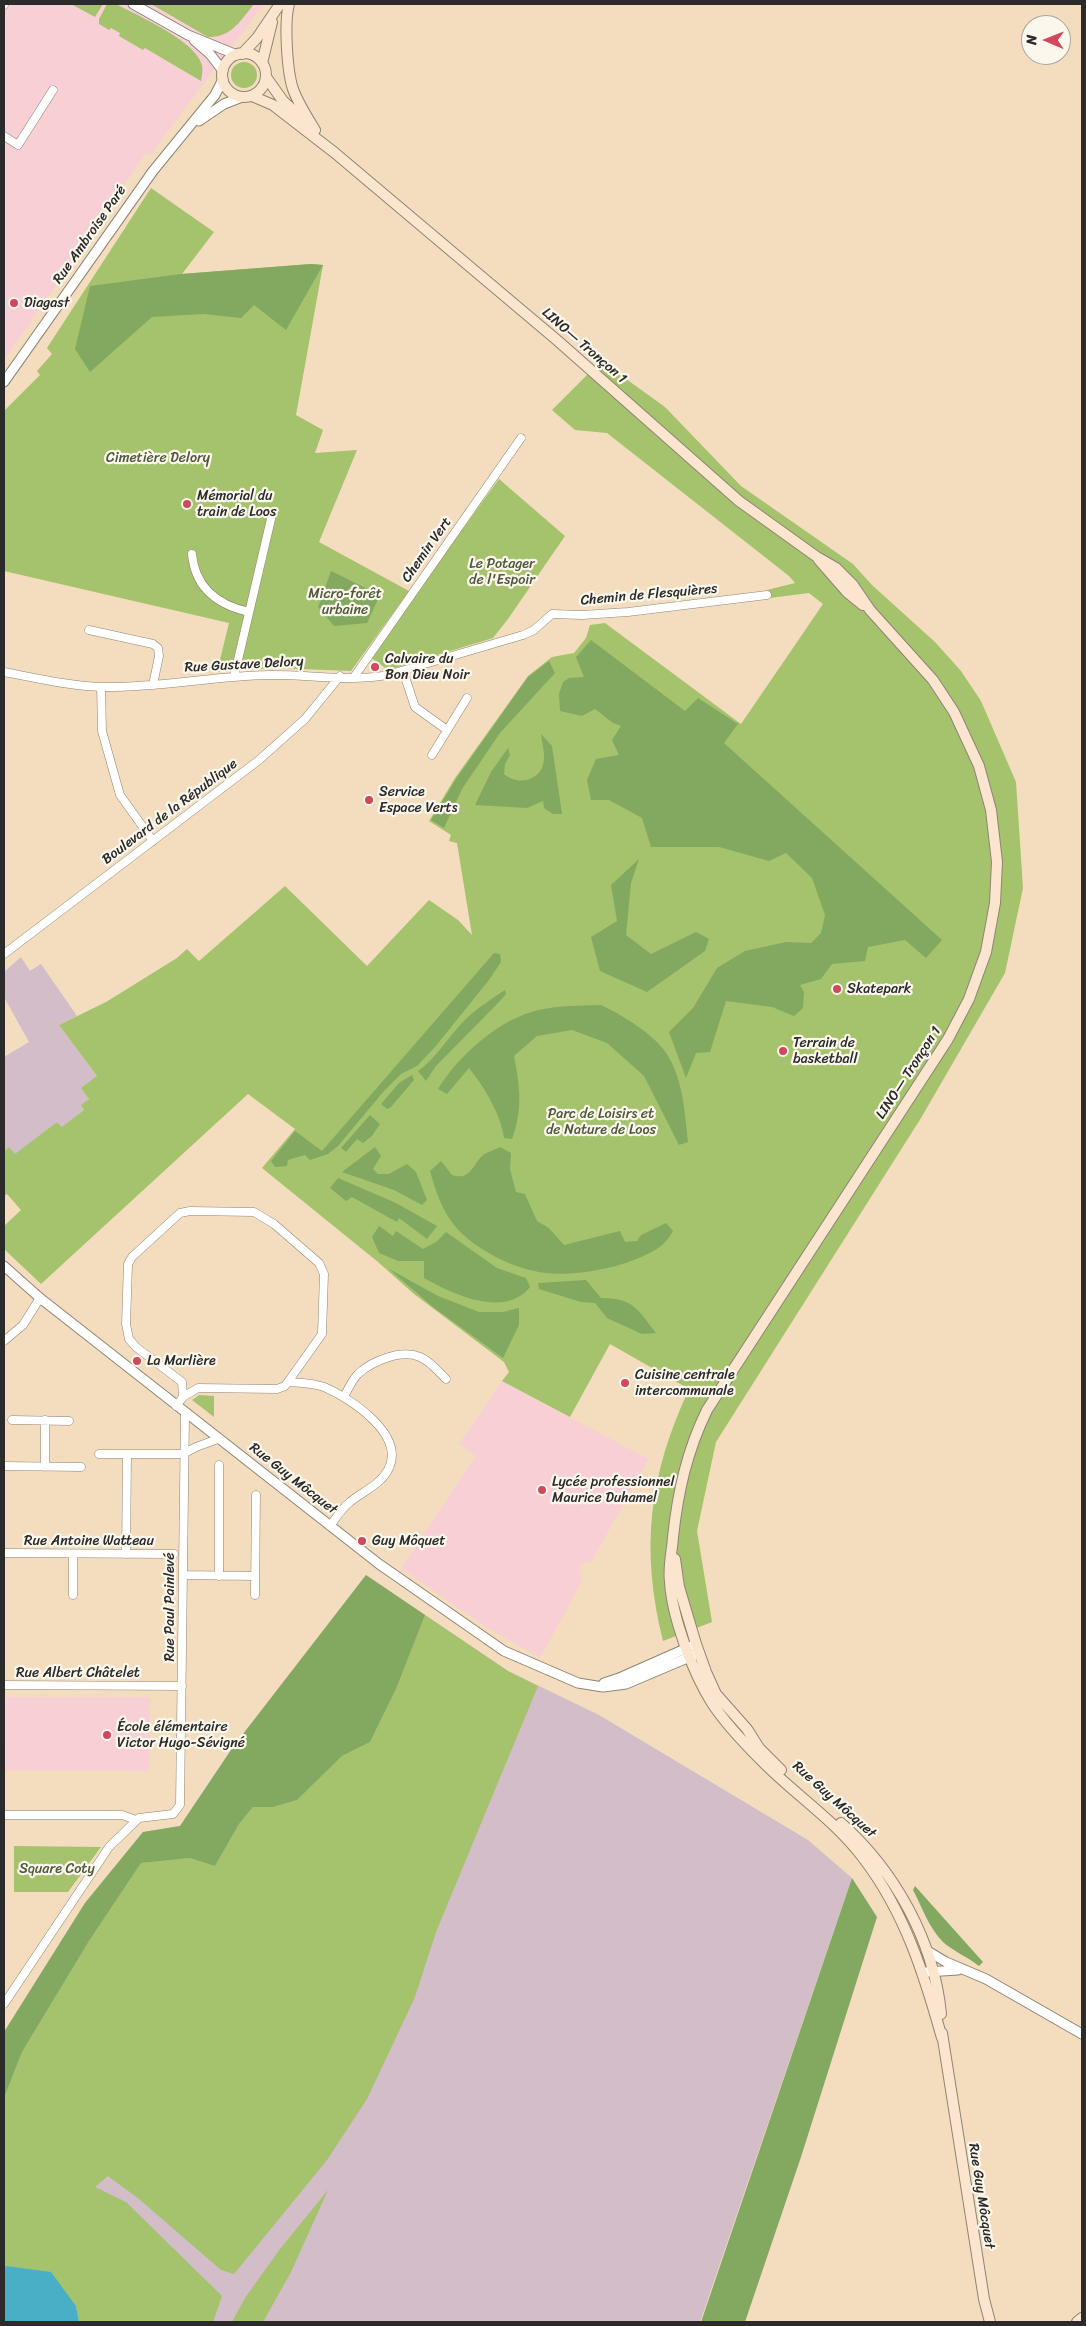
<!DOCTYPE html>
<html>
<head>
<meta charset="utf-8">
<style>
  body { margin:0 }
  #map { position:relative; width:1086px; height:2326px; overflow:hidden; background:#f3ddbe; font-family:Sriracha,sans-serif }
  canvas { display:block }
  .frame { position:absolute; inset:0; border:5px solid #2b2b2b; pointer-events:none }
  .north { position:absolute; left:1021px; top:15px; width:50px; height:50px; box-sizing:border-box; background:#fbf7ec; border:1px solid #a8a59f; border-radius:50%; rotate:271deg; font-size:14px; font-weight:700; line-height:20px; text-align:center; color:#2b2b2b }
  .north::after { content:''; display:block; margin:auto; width:18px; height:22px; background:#d1495b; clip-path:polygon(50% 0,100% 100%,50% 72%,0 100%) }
</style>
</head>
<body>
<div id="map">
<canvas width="1086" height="2326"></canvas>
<div class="frame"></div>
<div class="north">N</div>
</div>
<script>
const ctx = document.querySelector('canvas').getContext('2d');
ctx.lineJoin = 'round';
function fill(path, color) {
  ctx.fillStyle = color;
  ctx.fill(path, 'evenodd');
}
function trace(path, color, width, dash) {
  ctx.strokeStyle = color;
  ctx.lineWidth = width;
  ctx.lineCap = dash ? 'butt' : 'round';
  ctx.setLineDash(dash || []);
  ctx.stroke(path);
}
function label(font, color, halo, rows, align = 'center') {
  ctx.font = font + ' Sriracha,sans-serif';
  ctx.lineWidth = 4.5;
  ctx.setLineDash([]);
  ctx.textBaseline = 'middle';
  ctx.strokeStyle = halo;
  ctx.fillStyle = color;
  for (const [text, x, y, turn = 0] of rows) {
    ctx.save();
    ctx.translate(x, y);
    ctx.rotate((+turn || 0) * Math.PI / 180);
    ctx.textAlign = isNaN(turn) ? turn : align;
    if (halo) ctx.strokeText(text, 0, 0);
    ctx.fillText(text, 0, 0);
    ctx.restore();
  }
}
const built = new Path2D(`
  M 4,4 L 264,4 L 150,155 L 146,153 L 4,361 Z
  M 502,1381 L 648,1459 L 592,1561 L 582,1563 L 579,1568 L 582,1581 L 540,1658 L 483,1625 L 401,1568 L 476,1456 L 459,1444 Z
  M 6,1697 L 150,1697 L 149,1771 L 5,1770 Z`);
const industrial = new Path2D(`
  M 21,957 L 30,971 L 41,964 L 77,1016 L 59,1025 L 97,1076 L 84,1110 L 62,1128 L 57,1122 L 15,1155 L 9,1148 L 4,1152 L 4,1057 L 29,1042 L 4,997 L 4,972 Z
  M 366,1575 L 508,1671 L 599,1715 L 808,1840 L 852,1878 L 700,2322 L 4,2322 L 4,2032 L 85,1903 L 143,1832 L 180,1826 L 233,1747 Z`);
const green = new Path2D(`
  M 71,4 L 103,4 L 95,17 Z
  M 107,4 L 116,4 C 138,16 195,40 202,65 C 203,70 202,76 201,81 L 145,48 L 143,50 L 119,36 L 120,33 L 111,28 L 109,30 L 99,24 L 99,19 Z
  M 151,4 L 254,4 C 241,20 231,38 208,37 Z
  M231 75a13 13 0 1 1 26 0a13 13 0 1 1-26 0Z
  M 151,188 L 214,232 L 182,274 L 311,264 L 323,265 L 296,415 L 323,430 L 315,453 L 357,450 L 319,542 L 409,591 L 351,671 L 275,668 L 217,672 L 229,623 L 4,571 L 4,411 L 40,375 L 37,371 L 52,354 L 47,348 Z
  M 601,361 L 665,407 L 741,486 L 853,564 L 872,585 L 935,642 L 961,671 L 981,701 L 1016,782 L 1023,888 L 1005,973 L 921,1118 L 716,1442 L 697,1531 L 712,1622 L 663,1641 C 640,1548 649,1475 689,1389 L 610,1344 L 570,1417 L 502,1381 L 509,1372 L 504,1362 L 414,1294 L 378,1262 L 262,1168 L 295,1129 L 248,1094 L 41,1284 L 4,1249 L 4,1226 L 21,1210 L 7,1194 L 4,1196 L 4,1152 L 9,1147 L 15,1154 L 57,1122 L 62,1127 L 84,1110 L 81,1105 L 89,1099 L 81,1088 L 97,1076 L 59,1025 L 106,1002 L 177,958 L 187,949 L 199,961 L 285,886 L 367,966 L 429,900 L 458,920 L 472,935 L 457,843 L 449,841 L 451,835 L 429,821 L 455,778 L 528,676 L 552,657 L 574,653 L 586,638 L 590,625 L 605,623 L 741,724 L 823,604 L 809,593 L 770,598 L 767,590 L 795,583 L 789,576 L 607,433 L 575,430 L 552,410 Z
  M 499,479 L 565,536 L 508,619 L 493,638 L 388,670 L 370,657 Z
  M 199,1395 L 214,1396 L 214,1417 L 192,1400 Z
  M 425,1615 L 508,1671 L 538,1686 L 436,1932 L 415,1997 L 367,2099 L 327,2160 L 234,2274 L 221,2270 L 139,2199 L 108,2176 L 95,2187 L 126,2202 L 222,2296 L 213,2322 L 79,2322 L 76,2306 L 6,2266 L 4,2269 L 4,2098 L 22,2052 L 89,1941 L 141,1863 L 190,1858 L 215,1866 L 239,1824 L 253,1807 L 273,1807 L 297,1800 L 342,1756 L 370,1742 L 396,1689 Z
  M 14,1846 L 101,1847 L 68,1892 L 14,1892 Z
  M 328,2190 L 291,2272 L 263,2322 L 232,2322 L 245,2298 L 280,2249 Z`);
const forest = new Path2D(`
  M 311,264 L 323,265 L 286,330 L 254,305 L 241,318 L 204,314 L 152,317 L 90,372 L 75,349 L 90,286 L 181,274 Z
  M 331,571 L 380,595 L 367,623 L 334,626 L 318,607 Z
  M 591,640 L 685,711 L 698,698 L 738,724 L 724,743 L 942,940 L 926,958 L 905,940 L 868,947 L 865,961 L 832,964 L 821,979 L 800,985 L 804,992 L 803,1008 L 794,1016 L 772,1007 L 726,1001 L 710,1052 L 696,1053 L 686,1078 L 669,1032 L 693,1008 L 717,968 L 745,951 L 786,942 L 811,943 L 821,933 L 825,915 L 812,878 L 786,853 L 769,861 L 719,847 L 651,847 L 642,818 L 609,800 L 591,800 L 587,780 L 596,759 L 619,755 L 612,740 L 621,726 L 613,723 L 595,709 L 582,716 L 560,711 L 559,694 L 563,682 L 569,678 L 584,677 L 576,657 Z
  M 549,661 L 555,673 L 500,733 L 462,789 L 444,828 L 431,820 L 456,779 L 528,677 Z
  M 541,734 L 552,746 L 562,814 L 553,814 L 544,808 L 543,801 L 527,808 L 475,805 L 491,772 L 508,748 L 510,755 L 505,764 L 504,774 C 516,785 538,782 543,765 C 546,755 542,744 541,734 Z
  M 639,859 L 631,883 L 626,935 L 651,954 L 696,932 L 709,939 L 705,951 L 647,992 L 600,971 L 591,937 L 617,921 L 611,885 Z
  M 494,953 L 500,954 L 501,962 L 489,980 L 435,1047 L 417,1066 L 401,1074 L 384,1091 L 338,1146 L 328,1154 L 310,1160 L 305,1155 L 288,1160 L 287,1166 L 275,1167 L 271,1161 L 295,1131 L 322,1151 Z
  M 505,990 L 506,994 L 501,1000 L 436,1066 L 426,1081 L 418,1071 C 435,1059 447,1039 462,1023 C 474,1010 490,1000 505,990 Z
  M 601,1005 C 622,1015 656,1035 668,1056 C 683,1080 685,1114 688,1142 L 679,1145 L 644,1076 L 607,1043 L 572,1030 L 537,1036 L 514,1056 C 520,1087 523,1109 512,1139 L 504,1138 C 501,1114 484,1087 469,1068 L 447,1094 L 438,1089 C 459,1055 499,1019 539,1010 C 559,1005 581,1006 601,1005 Z
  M 412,1075 L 414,1080 L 391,1107 L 387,1109 L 381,1104 L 399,1083 Z
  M 370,1115 L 380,1124 L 372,1136 L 363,1143 L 357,1139 L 346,1152 L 341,1148 Z
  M 375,1147 L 381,1156 L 373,1169 L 378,1174 L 389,1174 L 407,1164 L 416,1172 L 427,1200 L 422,1205 L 394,1190 L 342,1172 Z
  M 500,1147 L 511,1153 L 510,1169 L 516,1192 L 525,1194 L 537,1221 L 549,1228 L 564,1245 L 620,1231 L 625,1242 L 637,1241 L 641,1235 L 666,1223 L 673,1231 C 670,1236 666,1242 661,1246 C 633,1266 579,1277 545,1273 C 514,1269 475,1250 455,1226 C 442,1211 435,1189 430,1171 L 441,1161 L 452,1175 C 470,1181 472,1166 482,1156 C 486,1152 495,1150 500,1147 Z
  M 338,1178 L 396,1203 L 437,1226 L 427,1239 L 399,1218 L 397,1222 L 352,1197 L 346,1201 L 330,1188 Z
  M 379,1226 L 393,1236 L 396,1231 L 423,1249 L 436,1242 L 446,1232 L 497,1268 L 526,1278 L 530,1287 C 505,1319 452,1294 424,1278 L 424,1261 L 398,1261 L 379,1253 L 372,1237 Z
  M 389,1269 L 438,1296 L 479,1312 L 503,1312 L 519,1308 L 519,1325 L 503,1358 L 433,1307 Z
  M 586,1280 L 601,1298 C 634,1298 638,1310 656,1333 L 642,1334 L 607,1318 L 595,1303 L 581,1302 L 539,1289 L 538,1283 Z
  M 366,1575 L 425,1615 L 396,1689 L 370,1742 L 342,1756 L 297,1800 L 273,1807 L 253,1807 L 239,1824 L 215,1866 L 190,1858 L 141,1863 L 89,1941 L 22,2052 L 4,2098 L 4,2032 L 85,1903 L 143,1832 L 180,1826 L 233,1747 Z
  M 852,1878 L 877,1917 L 801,2157 L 745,2322 L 701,2322 Z
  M 915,1886 L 983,1962 L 979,1966 C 969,1958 950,1949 943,1942 C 929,1928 922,1907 913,1890 Z`);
const water = new Path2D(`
  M 6,2266 L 51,2272 L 76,2306 L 79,2322 L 4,2322 L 4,2269 Z`);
const minor = new Path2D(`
  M 4,5 L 4,4
  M 4,136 L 18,145 L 53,90
  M 192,554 C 195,588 218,605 249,612
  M 89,630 L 153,644 L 158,648 L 159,656 L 153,685
  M 403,671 L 415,707 L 447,730
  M 4,672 C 36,678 69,686 102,687 C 158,688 213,676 269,675 C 306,674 358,683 391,674 L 523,635 L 534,630 L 552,614 L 582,615 L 628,612 L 767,595
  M 234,677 L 271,519
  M 354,677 L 521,438
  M 101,687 L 102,731 L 120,795 L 153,841
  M 432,755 L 467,698
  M 4,954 L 259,760 L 305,719 L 340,676
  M 4,1341 L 23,1325 L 40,1298
  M 290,1382 C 302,1383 313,1383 324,1387 C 350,1398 407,1435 388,1470 C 380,1485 362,1492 350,1502 C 342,1508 336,1518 330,1526
  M 344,1397 C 348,1389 352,1380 358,1374 C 372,1361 401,1349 420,1357 C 430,1361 438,1371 446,1379
  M 176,1406 L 183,1397 L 198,1388 L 277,1389 L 285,1386 L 322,1334 L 324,1274 L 319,1263 L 274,1224 L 254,1212 L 190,1211 L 180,1213 L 132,1257 L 128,1264 L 126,1324 L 129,1339 L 136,1347 L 182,1382 L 183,1397
  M 12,1420 L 69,1421
  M 99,1454 L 183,1454
  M 183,1454 L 196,1447 L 218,1439
  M 4,1466 L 81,1467
  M 45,1467 L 45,1420
  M 4,1553 L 174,1554
  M 126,1554 L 127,1454
  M 183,1575 L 255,1576
  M 219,1576 L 219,1465
  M 73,1595 L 73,1554
  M 255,1595 L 256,1495
  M 4,1685 L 182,1686
  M 4,1815 L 122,1815 L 136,1820
  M 4,2004 L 109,1847 L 139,1818 L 173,1814 L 180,1805 L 185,1413`);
const tertiary = new Path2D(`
  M 133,4 L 188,35 L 237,55
  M 194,40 L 210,54 L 223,71
  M 199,121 L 224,104 L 242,97
  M 4,382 L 153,171 L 215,95 L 223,79
  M 4,1266 L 40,1298 L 379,1564 L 504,1651 L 578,1683 L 603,1687 L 626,1684 L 699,1653
  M 604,1683 L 619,1678 L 696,1644
  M 926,1950 L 946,1962 L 986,1979 L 1082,2034
  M 926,1972 L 958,1970`);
const secondary = new Path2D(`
  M 289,4 C 284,22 287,71 293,89 C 298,103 307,117 315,130
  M222 75a22 22 0 1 1 44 0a22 22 0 1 1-44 0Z
  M 242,54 L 257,38 L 280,4
  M 262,63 L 272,22
  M 266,77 L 283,101 L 309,125
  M 252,96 L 273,105 L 335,153 L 558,341 L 739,501 L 817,557 L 836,568 L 853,585 L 870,610 L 933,680 L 954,712 L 979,766 L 991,810 L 997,862 L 995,903 L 986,952 L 969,999 L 948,1039 L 707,1410 C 687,1451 678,1491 673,1537 C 672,1552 668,1567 670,1582 C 672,1617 693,1673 712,1703 C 725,1723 744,1743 761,1760 C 795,1795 834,1819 864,1859 C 905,1913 924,1974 942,2038
  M 819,560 L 847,592 L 863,605
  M 675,1559 L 679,1587 L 696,1644 L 706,1672 L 716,1694 L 747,1729 L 759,1748 L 781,1770
  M 841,1823 C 895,1871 934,1941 941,2014
  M 942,2033 L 984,2299 L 990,2322
  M 1077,2322 L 1082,2318`);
const markers = [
  [14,303,5,"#d1495b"],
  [187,504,5,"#d1495b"],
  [375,667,5,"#d1495b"],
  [369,800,5,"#d1495b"],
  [837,989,5,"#d1495b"],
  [783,1051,5,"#d1495b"],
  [137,1361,5,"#d1495b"],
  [625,1383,5,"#d1495b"],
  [542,1490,5,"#d1495b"],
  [362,1541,5,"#d1495b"],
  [107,1735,5,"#d1495b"]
];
const streetNames = [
  ["Rue Ambroise Paré",90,235,-55],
  ["LINO— Tronçon 1",584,346,41],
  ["Chemin Vert",427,550,-55],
  ["Chemin de Flesquières",649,595,-5],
  ["Rue Gustave Delory",244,665,-3],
  ["Boulevard de la République",170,812,-37],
  ["LINO— Tronçon 1",909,1073,-57],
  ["Rue Guy Môcquet",293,1479,38],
  ["Rue Antoine Watteau",89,1541],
  ["Rue Paul Painlevé",170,1607,-90],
  ["Rue Albert Châtelet",78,1673],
  ["Rue Guy Môcquet",834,1800,42],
  ["Rue Guy Môcquet",981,2196,81]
];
const poiNames = [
  ["Diagast",24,303],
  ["Mémorial du",197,496],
  ["train de Loos",197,512],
  ["Calvaire du",385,659],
  ["Bon Dieu Noir",385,675],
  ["Service",379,792],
  ["Espace Verts",379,808],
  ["Skatepark",847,989],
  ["Terrain de",793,1043],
  ["basketball",793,1059],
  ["La Marlière",147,1361],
  ["Cuisine centrale",635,1375],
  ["intercommunale",635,1391],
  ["Lycée professionnel",552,1482],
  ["Maurice Duhamel",552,1498],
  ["Guy Môquet",372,1541],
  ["École élémentaire",117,1727],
  ["Victor Hugo-Sévigné",117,1743]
];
const parkNames = [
  ["Cimetière Delory",158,458],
  ["Le Potager",502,564],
  ["de l'Espoir",502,580],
  ["Micro-forêt",345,594],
  ["urbaine",345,610],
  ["Parc de Loisirs et",601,1114],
  ["de Nature de Loos",601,1130],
  ["Square Coty",57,1869]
];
fill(built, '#f7cfd5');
fill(industrial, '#d2bdc8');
fill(green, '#a4c36c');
fill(forest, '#83a960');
fill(water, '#48afc7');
trace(minor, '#8f8474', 9);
trace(tertiary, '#8f8474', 11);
trace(secondary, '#8f8474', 12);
trace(minor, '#fff', 8);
trace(tertiary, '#fff', 9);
trace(secondary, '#fce5cf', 10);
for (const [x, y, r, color] of markers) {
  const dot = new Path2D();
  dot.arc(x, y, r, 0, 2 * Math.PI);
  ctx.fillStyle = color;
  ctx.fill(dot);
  trace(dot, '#fbf7ec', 2);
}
label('14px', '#2b2b2b', '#fbf7ec', streetNames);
label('14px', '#2b2b2b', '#fbf7ec', poiNames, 'left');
label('14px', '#4f593e', '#fbf7ec', parkNames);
</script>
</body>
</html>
